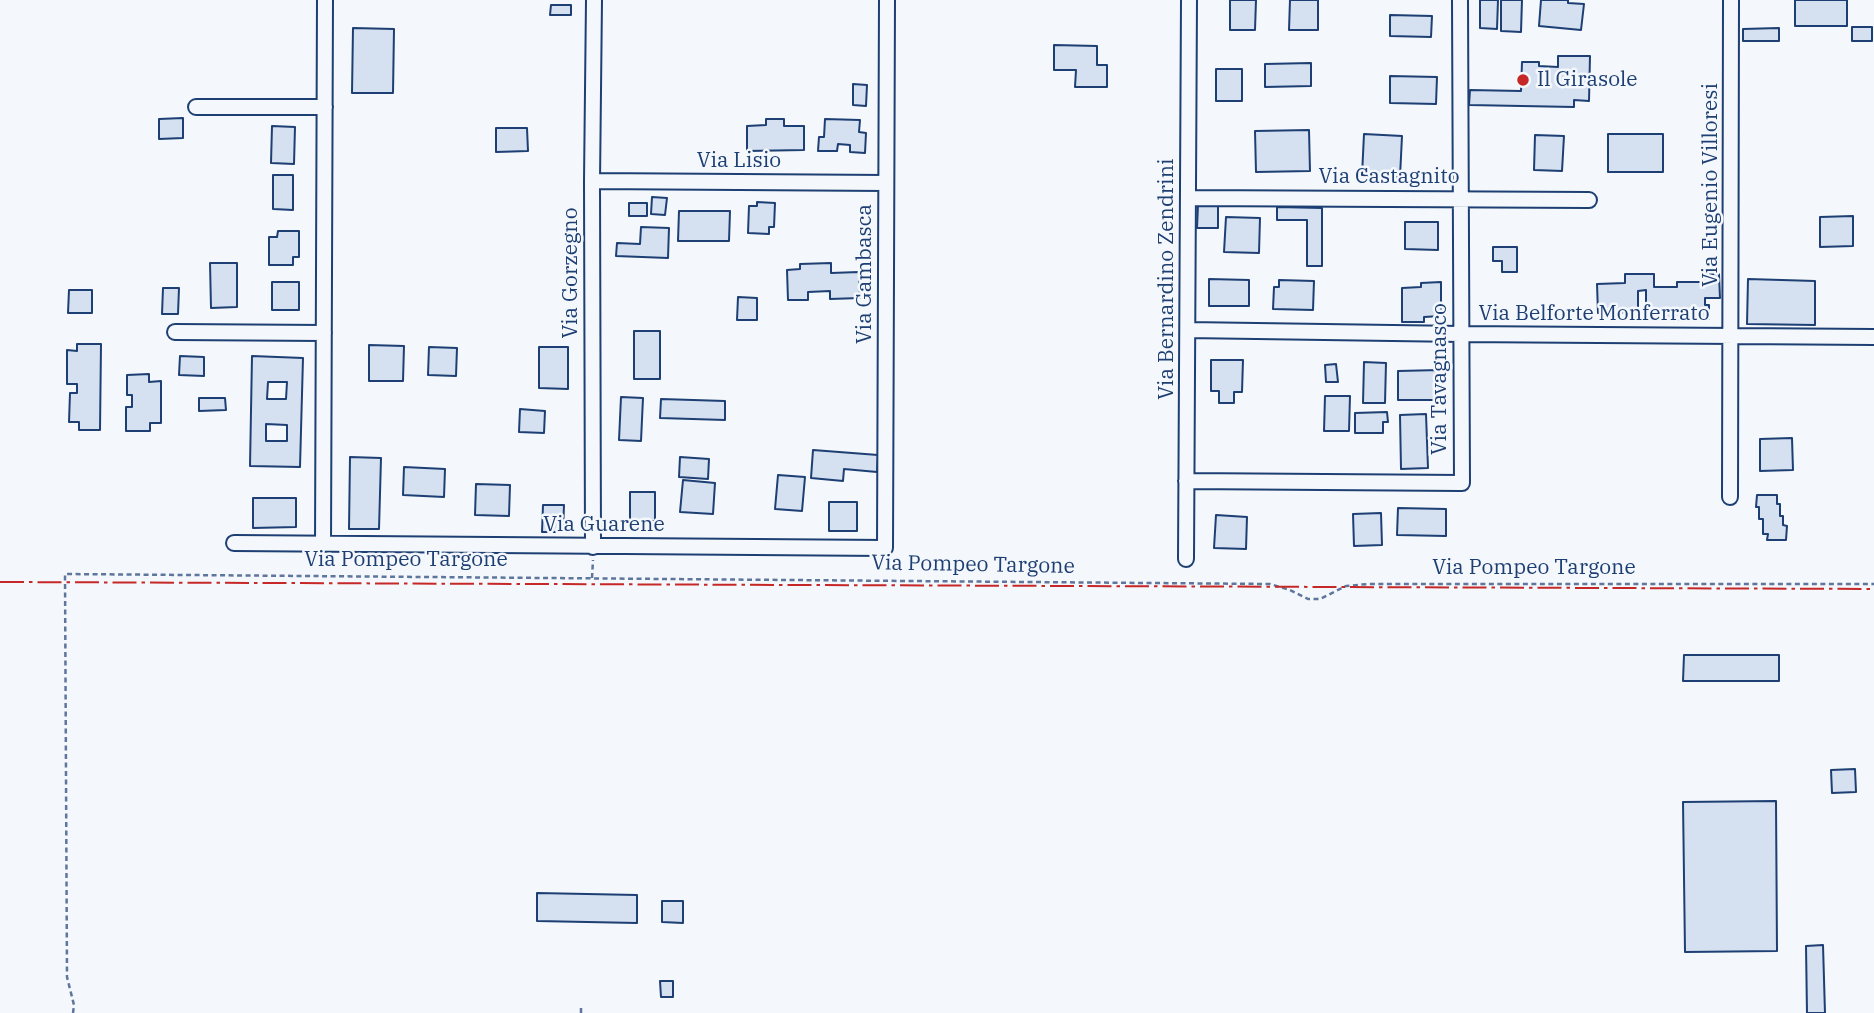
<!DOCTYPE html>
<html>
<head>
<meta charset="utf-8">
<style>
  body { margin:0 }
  canvas { display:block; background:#f4f7fb }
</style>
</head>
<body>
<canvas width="1874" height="1013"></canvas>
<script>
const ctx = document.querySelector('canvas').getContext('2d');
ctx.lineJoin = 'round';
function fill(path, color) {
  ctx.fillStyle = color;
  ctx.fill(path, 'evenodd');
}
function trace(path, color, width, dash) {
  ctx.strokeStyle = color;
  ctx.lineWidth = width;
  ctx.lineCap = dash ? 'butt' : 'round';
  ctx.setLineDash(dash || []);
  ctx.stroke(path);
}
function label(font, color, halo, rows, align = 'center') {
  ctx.font = font + ' "IBM Plex Serif",serif';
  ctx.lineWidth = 5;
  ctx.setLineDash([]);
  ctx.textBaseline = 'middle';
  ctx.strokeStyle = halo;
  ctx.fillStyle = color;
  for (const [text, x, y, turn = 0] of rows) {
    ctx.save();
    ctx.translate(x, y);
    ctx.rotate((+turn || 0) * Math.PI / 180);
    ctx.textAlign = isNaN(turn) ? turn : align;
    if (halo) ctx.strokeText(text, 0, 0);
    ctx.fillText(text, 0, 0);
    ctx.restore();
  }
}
const building = new Path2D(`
  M 1230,0 L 1256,0 L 1255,30 L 1230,30 Z
  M 1290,0 L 1318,0 L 1318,30 L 1289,30 Z
  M 1480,0 L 1498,0 L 1497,29 L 1480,28 Z
  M 1501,0 L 1522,0 L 1521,32 L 1501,31 Z
  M 1541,0 L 1568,0 L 1568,3 L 1584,4 L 1581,30 L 1539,26 Z
  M 1795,0 L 1847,0 L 1847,26 L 1795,26 Z
  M 551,5 L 571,5 L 571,15 L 550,15 Z
  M 1390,15 L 1432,16 L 1431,37 L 1390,36 Z
  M 1852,27 L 1872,27 L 1872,41 L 1852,41 Z
  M 353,28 L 394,29 L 393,93 L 352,93 Z
  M 1779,28 L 1779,41 L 1743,41 L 1743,29 Z
  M 1054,45 L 1097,46 L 1097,65 L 1107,65 L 1107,87 L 1075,87 L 1076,70 L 1054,70 Z
  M 1558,56 L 1590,56 L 1589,101 L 1574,100 L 1574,107 L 1469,105 L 1470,90 L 1521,91 L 1522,62 L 1539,62 L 1539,66 L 1558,67 Z
  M 1311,63 L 1311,86 L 1265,87 L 1265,64 Z
  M 1216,69 L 1242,69 L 1242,101 L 1216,101 Z
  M 1390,76 L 1437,77 L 1436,104 L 1390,103 Z
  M 853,84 L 867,85 L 866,106 L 853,105 Z
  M 183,118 L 183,138 L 159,139 L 159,119 Z
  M 766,119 L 784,119 L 784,126 L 804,126 L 804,150 L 747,151 L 747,126 L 766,125 Z
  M 825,119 L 860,120 L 859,132 L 866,133 L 865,153 L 850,152 L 850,145 L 838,144 L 837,151 L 818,151 L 819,137 L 824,137 Z
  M 272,126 L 295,127 L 294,164 L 271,163 Z
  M 496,128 L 527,128 L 528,151 L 496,152 Z
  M 1309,130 L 1310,171 L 1256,172 L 1255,131 Z
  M 1364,134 L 1402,136 L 1400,177 L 1362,175 Z
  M 1608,134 L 1663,134 L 1663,172 L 1608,172 Z
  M 1535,135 L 1564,136 L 1562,171 L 1534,170 Z
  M 273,175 L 293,175 L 293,210 L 273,209 Z
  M 652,197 L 667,198 L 665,215 L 651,214 Z
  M 757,202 L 775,203 L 774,227 L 769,227 L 769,234 L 748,233 L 749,206 L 757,206 Z
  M 629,203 L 647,203 L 647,216 L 629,216 Z
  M 1198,205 L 1218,205 L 1218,228 L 1197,228 Z
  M 1277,207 L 1322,208 L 1322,266 L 1307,266 L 1307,220 L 1277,220 Z
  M 679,211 L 730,211 L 729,241 L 678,241 Z
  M 1853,216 L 1853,246 L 1820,247 L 1820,217 Z
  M 1226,217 L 1260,218 L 1259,253 L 1224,252 Z
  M 1405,222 L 1438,222 L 1438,250 L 1405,249 Z
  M 641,227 L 669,228 L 668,258 L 616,256 L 617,243 L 640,244 Z
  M 278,231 L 299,231 L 299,257 L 293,257 L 293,265 L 269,265 L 269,237 L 277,237 Z
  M 1493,247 L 1517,247 L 1517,272 L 1502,272 L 1502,261 L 1493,261 Z
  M 210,263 L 237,263 L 237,307 L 211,308 Z
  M 831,263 L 831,273 L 859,272 L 860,298 L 830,299 L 830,291 L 808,292 L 808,300 L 788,300 L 787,270 L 800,269 L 800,264 Z
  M 1625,274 L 1654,274 L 1654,287 L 1677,287 L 1677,282 L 1703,282 L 1703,274 L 1719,274 L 1720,298 L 1705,298 L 1705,305 L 1709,305 L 1709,319 L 1646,320 L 1646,290 L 1638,291 L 1638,312 L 1598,313 L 1597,284 L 1625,283 Z
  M 1209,279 L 1249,280 L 1249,306 L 1209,306 Z
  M 1748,279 L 1815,281 L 1815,325 L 1747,324 Z
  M 1279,280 L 1314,281 L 1313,310 L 1273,309 L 1274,287 L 1279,287 Z
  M 272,282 L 299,282 L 299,310 L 272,310 Z
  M 1441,282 L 1441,316 L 1424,317 L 1424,322 L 1402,322 L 1402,288 L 1421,287 L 1421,283 Z
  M 163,288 L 179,288 L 178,314 L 162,314 Z
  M 69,290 L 92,290 L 92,313 L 68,313 Z
  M 738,297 L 757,298 L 757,320 L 737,320 Z
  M 634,331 L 660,331 L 660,379 L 634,379 Z
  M 77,344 L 101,344 L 100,430 L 79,430 L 79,422 L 69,422 L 70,393 L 77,393 L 77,384 L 67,384 L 67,350 L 77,351 Z
  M 369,345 L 404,346 L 403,381 L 369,381 Z
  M 429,347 L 457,348 L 456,376 L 428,375 Z
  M 539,347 L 568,347 L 568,389 L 539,388 Z
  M 180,356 L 204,357 L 204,376 L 179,375 Z
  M 252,356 L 303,358 L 300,467 L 250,466 ZM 268,382 L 287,382 L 286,399 L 267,399 ZM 266,424 L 287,425 L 287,441 L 266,441 Z
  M 1211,360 L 1243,360 L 1242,392 L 1234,392 L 1234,403 L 1219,403 L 1219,391 L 1211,391 Z
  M 1364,362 L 1386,363 L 1385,403 L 1363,403 Z
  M 1336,364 L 1338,382 L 1326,382 L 1325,365 Z
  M 1440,370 L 1440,400 L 1398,400 L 1398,371 Z
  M 149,374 L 149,382 L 161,381 L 161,423 L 150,423 L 150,431 L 126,431 L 126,407 L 132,407 L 132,395 L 127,395 L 127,375 Z
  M 1325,396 L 1350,396 L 1349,431 L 1324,431 Z
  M 621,397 L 643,398 L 641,441 L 619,440 Z
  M 199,398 L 225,398 L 226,410 L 199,411 Z
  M 661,399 L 725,401 L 725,420 L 660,418 Z
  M 520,409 L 545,411 L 544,433 L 519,432 Z
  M 1387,412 L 1388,422 L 1383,422 L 1383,433 L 1355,433 L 1355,413 Z
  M 1426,414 L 1428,468 L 1401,469 L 1400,415 Z
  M 1792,438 L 1793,470 L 1760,471 L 1760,439 Z
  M 813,450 L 878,455 L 877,472 L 844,469 L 843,481 L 811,478 Z
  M 350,457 L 381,458 L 379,529 L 349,529 Z
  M 680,457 L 709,459 L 708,479 L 679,477 Z
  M 404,467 L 445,469 L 444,497 L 403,495 Z
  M 778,475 L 805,477 L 802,511 L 775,509 Z
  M 683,480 L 715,483 L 713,514 L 680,512 Z
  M 476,484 L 510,485 L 509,516 L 475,515 Z
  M 630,492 L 655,492 L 655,521 L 630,521 Z
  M 1757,495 L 1777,495 L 1777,504 L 1780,504 L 1780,516 L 1783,516 L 1783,525 L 1787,526 L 1786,540 L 1767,540 L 1768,534 L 1763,534 L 1763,519 L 1759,519 L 1759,507 L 1756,507 Z
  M 253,498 L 296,498 L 296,527 L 253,528 Z
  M 829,502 L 857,502 L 857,531 L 829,531 Z
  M 543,505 L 564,505 L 563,532 L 542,532 Z
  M 1398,508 L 1446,509 L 1446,536 L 1397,535 Z
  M 1381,513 L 1382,545 L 1354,546 L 1353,514 Z
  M 1216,515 L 1247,517 L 1246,549 L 1214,548 Z
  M 1684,655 L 1779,655 L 1779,681 L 1683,681 Z
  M 1855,769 L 1856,792 L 1832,793 L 1831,770 Z
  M 1776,801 L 1777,951 L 1685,952 L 1683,802 Z
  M 537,893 L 637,895 L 637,923 L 537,921 Z
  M 662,901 L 683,901 L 683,923 L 662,922 Z
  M 1823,945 L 1825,1013 L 1807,1013 L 1806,946 Z
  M 660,981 L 673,981 L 673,997 L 661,997 Z`);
const path = new Path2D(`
  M 592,578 L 593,560
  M 73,1013 L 74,1005 L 67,977 L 65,574 L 1270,584 L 1290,590 L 1308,599 L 1320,599 L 1346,586 L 1368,584 L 1874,584
  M 581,1013 L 581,1007`);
const street = new Path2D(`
  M 196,107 L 325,107
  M 592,181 L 886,183
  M 1189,198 L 1589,200
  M 1188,330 L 1461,334 L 1874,337
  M 175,332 L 324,333
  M 1186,481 L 1462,483 L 1460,0
  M 1730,497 L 1731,0
  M 234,543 L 885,548 L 887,0
  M 323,544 L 325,0
  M 593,547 L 592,181 L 594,0
  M 1186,559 L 1189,0`);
const power = new Path2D(`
  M 0,582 L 1874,589`);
const markers = [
  [1523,80,7,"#c62828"]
];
const poiNames = [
  ["Il Girasole",1537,80]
];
const streetNames = [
  ["Via Lisio",739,161],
  ["Via Castagnito",1389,177],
  ["Via Eugenio Villoresi",1711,185,-90],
  ["Via Gorzegno",571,273,-90],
  ["Via Gambasca",865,274,-90],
  ["Via Bernardino Zendrini",1167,279,-90],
  ["Via Belforte Monferrato",1594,314],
  ["Via Tavagnasco",1440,379,-90],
  ["Via Guarene",604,525],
  ["Via Pompeo Targone",406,560],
  ["Via Pompeo Targone",973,565,1],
  ["Via Pompeo Targone",1534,568]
];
fill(building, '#d5e0f0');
trace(building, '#1d3f73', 2);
trace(street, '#1d3f73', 18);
trace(path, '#5e769c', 2.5, [5, 3.5]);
trace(street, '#f4f7fb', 14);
trace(power, '#c62828', 2, [24, 5, 3.5, 5]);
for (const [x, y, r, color] of markers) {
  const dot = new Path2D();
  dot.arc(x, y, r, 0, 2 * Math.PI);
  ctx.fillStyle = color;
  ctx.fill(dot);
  trace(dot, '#f4f7fb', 2.5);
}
label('21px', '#1d3f73', '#f4f7fb', poiNames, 'left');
label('21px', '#1d3f73', '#f4f7fb', streetNames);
</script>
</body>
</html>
